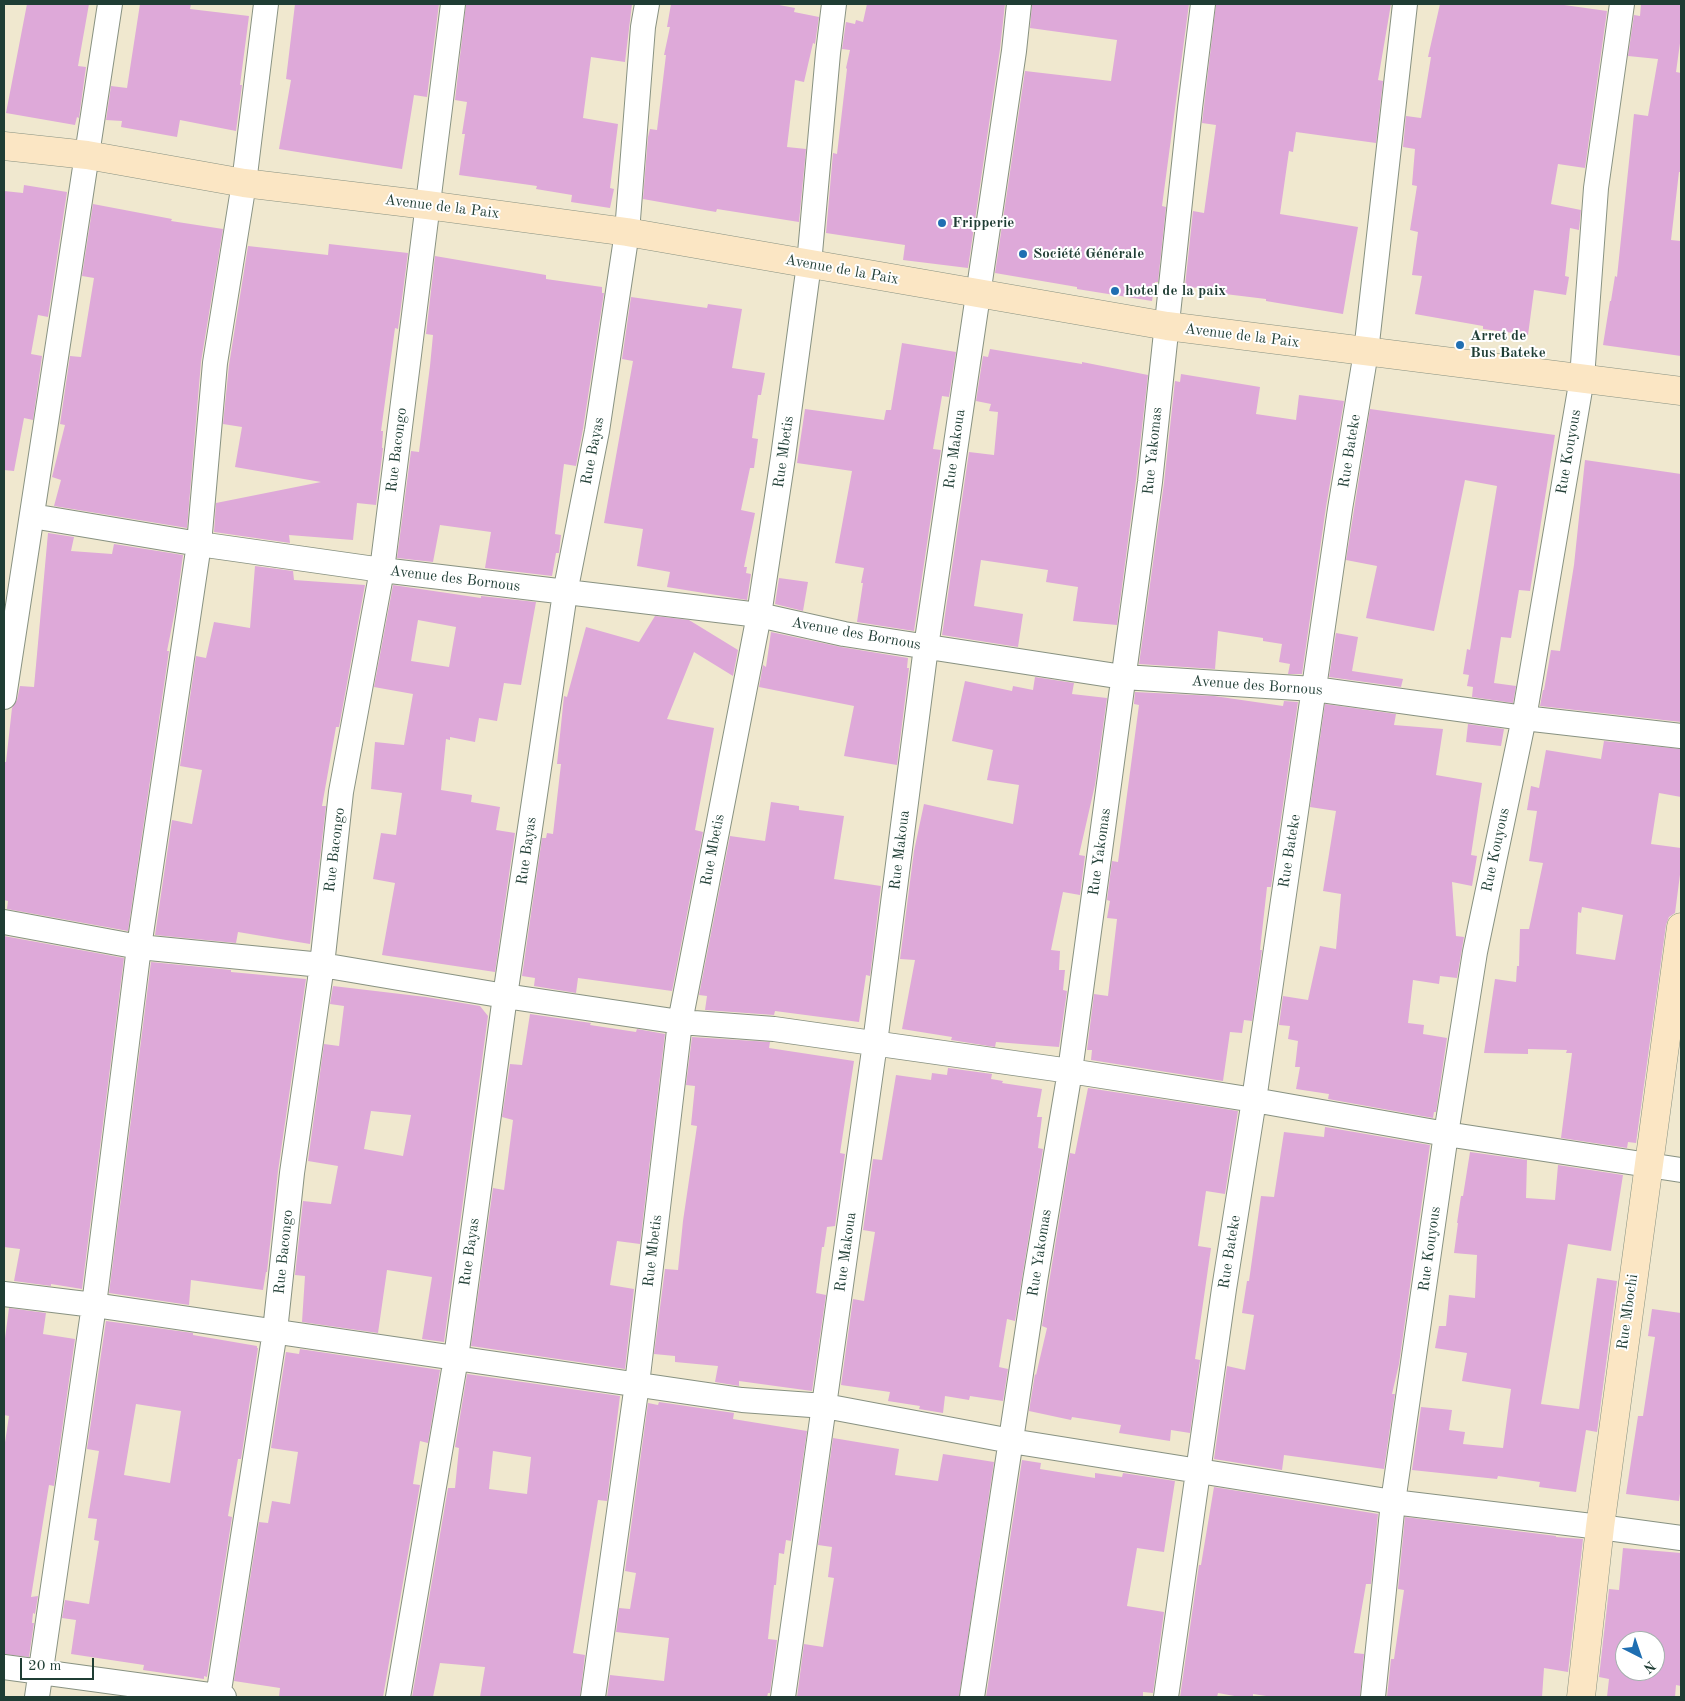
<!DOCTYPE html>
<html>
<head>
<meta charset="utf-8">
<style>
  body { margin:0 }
  #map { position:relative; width:1685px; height:1701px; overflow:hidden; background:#f0e8cf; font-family:"Old Standard TT",serif }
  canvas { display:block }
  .frame { position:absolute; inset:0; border:5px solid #1f3d34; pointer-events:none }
  .north { position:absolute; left:1615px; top:1631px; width:50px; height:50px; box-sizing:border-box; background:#fff; border:1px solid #a5b1ae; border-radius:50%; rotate:139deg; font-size:14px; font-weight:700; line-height:20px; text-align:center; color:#1f3d34 }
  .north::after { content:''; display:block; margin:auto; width:18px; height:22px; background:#1f6fb2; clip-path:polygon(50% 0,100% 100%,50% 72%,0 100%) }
  .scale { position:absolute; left:20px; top:1658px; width:74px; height:22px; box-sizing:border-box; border:2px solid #1f3d34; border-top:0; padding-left:6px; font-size:15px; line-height:18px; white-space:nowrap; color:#1f3d34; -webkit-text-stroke:4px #fff; paint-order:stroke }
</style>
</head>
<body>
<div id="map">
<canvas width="1685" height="1701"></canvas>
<div class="frame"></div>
<div class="north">N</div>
<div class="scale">20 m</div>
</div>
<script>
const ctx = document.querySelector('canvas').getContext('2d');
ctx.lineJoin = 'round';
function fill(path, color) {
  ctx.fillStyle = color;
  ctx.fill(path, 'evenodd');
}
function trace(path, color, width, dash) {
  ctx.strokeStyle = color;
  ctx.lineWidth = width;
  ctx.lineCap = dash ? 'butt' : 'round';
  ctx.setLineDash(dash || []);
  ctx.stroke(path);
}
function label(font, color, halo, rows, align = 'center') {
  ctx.font = font + ' "Old Standard TT",serif';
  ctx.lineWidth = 4;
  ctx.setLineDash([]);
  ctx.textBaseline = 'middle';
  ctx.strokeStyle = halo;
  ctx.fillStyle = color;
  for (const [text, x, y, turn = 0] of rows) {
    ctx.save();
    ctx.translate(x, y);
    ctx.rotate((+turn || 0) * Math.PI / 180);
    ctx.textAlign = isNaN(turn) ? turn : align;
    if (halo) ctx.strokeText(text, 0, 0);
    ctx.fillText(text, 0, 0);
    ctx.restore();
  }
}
const building = new Path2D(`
  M 27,4 L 89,4 L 78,66 L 86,67 L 79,118 L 77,117 L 75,125 L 6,113 Z
  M 140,4 L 191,4 L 190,9 L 249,16 L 240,85 L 242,85 L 236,131 L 180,120 L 177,137 L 121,127 L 122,121 L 106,120 L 111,86 L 127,88 Z
  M 295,4 L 439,4 L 427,97 L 414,95 L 402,169 L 279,149 L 291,80 L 286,79 Z
  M 466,4 L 632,4 L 625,62 L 591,57 L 583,118 L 618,124 L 610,188 L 614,189 L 610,208 L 571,202 L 572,195 L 536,189 L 537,186 L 459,175 L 465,134 L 462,134 L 467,102 L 455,100 Z
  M 671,4 L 774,4 L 795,8 L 794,12 L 819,17 L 815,44 L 813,43 L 804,82 L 795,80 L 787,147 L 806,149 L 799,222 L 717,209 L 716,212 L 643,199 L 648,137 L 650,129 L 657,130 L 666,55 L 664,55 L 670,27 L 667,27 Z
  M 867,4 L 1005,4 L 1000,49 L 968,268 L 903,260 L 905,245 L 826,233 L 833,153 L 837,154 L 847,69 L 846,68 L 850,50 L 842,49 L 846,22 L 855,24 L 856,20 L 863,22 Z
  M 1032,4 L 1189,4 L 1162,206 L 1166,207 L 1158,282 L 1155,282 L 1152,301 L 1077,289 L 1077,287 L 995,273 L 1025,71 L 1111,81 L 1117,40 L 1030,28 Z
  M 1216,4 L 1391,4 L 1378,80 L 1383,81 L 1376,143 L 1296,132 L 1293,152 L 1289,151 L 1280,214 L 1358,227 L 1343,314 L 1266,301 L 1266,299 L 1225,294 L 1226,293 L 1185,286 L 1193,211 L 1204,213 L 1216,125 L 1202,123 Z
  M 1440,4 L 1557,4 L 1607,11 L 1585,168 L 1558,164 L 1551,204 L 1581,210 L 1579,230 L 1570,228 L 1565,276 L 1569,277 L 1566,295 L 1534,290 L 1528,335 L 1483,329 L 1483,326 L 1415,314 L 1422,276 L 1412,275 L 1418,232 L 1410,230 L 1417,186 L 1412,185 L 1415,149 L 1403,147 L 1406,116 L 1421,118 L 1431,57 L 1428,57 Z
  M 1641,4 L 1681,4 L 1681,36 L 1676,72 L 1681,73 L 1681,172 L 1679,172 L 1671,240 L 1681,241 L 1681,356 L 1603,345 L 1610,301 L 1611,301 L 1615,276 L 1617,277 L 1634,114 L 1648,116 L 1658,59 L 1628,56 L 1634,15 L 1640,16 Z
  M 24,185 L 67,192 L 48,317 L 38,315 L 31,354 L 42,356 L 33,420 L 24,418 L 14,471 L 4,470 L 4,191 L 23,193 Z
  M 93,204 L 172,219 L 171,221 L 223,229 L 201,362 L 187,528 L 54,506 L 61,480 L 52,477 L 65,425 L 60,424 L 70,356 L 81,357 L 94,278 L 82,276 Z
  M 329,244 L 408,253 L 398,329 L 395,328 L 381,431 L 383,431 L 382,448 L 383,448 L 376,505 L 357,503 L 353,540 L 289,535 L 290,543 L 214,532 L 216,503 L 321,482 L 235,467 L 242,427 L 223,424 L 229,365 L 248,246 L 328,255 Z
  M 435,256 L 546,275 L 546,279 L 602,287 L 602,293 L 604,293 L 583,429 L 576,466 L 564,464 L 555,534 L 561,535 L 559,553 L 556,553 L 552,576 L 485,568 L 491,532 L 440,525 L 433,562 L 397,558 L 411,451 L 419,452 L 430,366 L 433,335 L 426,334 Z
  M 631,297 L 707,308 L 708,304 L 742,309 L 732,368 L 765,373 L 761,395 L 758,395 L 752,438 L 758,439 L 754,468 L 750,468 L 741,510 L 755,513 L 744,567 L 747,567 L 746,573 L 751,574 L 747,600 L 667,587 L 670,572 L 637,566 L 643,529 L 604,523 L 633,361 L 622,359 Z
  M 902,343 L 956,352 L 949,397 L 942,396 L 933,449 L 941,450 L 914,631 L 857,622 L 863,583 L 861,583 L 864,568 L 835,563 L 852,471 L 797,463 L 805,409 L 884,420 L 886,410 L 891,410 Z
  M 990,349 L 1082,364 L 1082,362 L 1148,375 L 1136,480 L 1117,625 L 1073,621 L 1078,587 L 1046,582 L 1048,570 L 981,560 L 974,606 L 1023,614 L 1018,647 L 942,635 L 969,452 L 994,455 L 998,412 L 989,411 L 991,404 L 976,401 L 983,356 L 988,357 Z
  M 1181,374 L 1260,387 L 1256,414 L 1296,420 L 1299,395 L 1344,401 L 1326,507 L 1302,674 L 1288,674 L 1290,664 L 1279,662 L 1282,644 L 1263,641 L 1263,638 L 1218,631 L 1215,669 L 1139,664 L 1164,483 L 1175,381 L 1180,382 Z
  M 1370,409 L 1555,435 L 1530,591 L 1519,590 L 1511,638 L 1501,637 L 1494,683 L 1516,686 L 1513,703 L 1472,697 L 1473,687 L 1467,686 L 1469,675 L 1463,674 L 1467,649 L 1470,650 L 1497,486 L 1465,480 L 1434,631 L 1366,618 L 1377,566 L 1346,560 Z
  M 1585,460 L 1681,474 L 1681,722 L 1540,706 L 1543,690 L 1544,690 L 1551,650 L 1560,651 L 1574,565 Z
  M 48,533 L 74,537 L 71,551 L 112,554 L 114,544 L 183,555 L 176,606 L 167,651 L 169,651 L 128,931 L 7,909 L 8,901 L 4,900 L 4,762 L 6,762 L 12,708 L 17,700 L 20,686 L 34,687 Z
  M 255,566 L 293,571 L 294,580 L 365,585 L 339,727 L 336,727 L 322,806 L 326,806 L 310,944 L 238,932 L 236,943 L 155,935 L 172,820 L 192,824 L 202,770 L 180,766 L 196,656 L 206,658 L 214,622 L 250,628 Z
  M 779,578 L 808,582 L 803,611 L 775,604 Z
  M 393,585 L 481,598 L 481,596 L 536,602 L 521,685 L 504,683 L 497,721 L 479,718 L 475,742 L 450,737 L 450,740 L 446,739 L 441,790 L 472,795 L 471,802 L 500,807 L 496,830 L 515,833 L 495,972 L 382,955 L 395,883 L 373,879 L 381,833 L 396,835 L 402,793 L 371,789 L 375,742 L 404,745 L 413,694 L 374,687 ZM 418,620 L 456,627 L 449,667 L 411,661 Z
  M 655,616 L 689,620 L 738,650 L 733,676 L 694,652 L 667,719 L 714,728 L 695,830 L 703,832 L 672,991 L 578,978 L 576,993 L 534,986 L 535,978 L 522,976 L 542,838 L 546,838 L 547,833 L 553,834 L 561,764 L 557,764 L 564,696 L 567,697 L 586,627 L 639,642 Z
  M 771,632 L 841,647 L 908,658 L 907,668 L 909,668 L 897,765 L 844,756 L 854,706 L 759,687 L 763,665 L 766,667 Z
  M 1336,633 L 1358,637 L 1352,671 L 1403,679 L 1401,687 L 1329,677 Z
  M 1035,677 L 1074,683 L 1072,694 L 1107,698 L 1095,785 L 1079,855 L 1085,856 L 1080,895 L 1063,892 L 1051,950 L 1060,951 L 1059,970 L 1065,970 L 1063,990 L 1067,991 L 1059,1047 L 996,1042 L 995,1047 L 951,1040 L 952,1037 L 902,1029 L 915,960 L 900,959 L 914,851 L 924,804 L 1013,824 L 1019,785 L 987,780 L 993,750 L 952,741 L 965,681 L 1012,691 L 1013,686 L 1033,690 Z
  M 1135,692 L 1214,696 L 1283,706 L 1284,701 L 1298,702 L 1271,887 L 1267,887 L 1260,950 L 1262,950 L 1252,1021 L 1244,1020 L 1242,1033 L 1230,1032 L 1223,1081 L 1091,1060 L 1092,1050 L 1087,1050 L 1094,994 L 1108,996 L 1117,919 L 1107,918 L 1110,901 L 1107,900 L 1112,861 L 1118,862 L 1139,705 L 1134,704 Z
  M 1325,704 L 1396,714 L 1394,725 L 1443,729 L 1436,775 L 1482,783 L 1471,855 L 1477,856 L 1472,886 L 1452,882 L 1456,936 L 1464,937 L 1457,978 L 1440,976 L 1439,984 L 1413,980 L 1408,1023 L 1424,1025 L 1423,1034 L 1447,1038 L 1436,1112 L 1434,1112 L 1433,1118 L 1328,1099 L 1329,1094 L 1296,1089 L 1300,1067 L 1295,1067 L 1298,1041 L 1288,1039 L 1290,1026 L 1279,1025 L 1283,996 L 1308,1000 L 1320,946 L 1336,949 L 1341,894 L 1323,891 L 1336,811 L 1310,807 Z
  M 1468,724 L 1504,729 L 1501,746 L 1466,742 Z
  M 1604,741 L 1681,749 L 1681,797 L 1659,793 L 1651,844 L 1681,848 L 1681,867 L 1675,913 L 1669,917 L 1666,925 L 1636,1143 L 1628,1142 L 1627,1148 L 1561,1138 L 1572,1053 L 1566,1053 L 1567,1050 L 1528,1049 L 1528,1054 L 1484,1053 L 1495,979 L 1516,982 L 1517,966 L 1519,966 L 1520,929 L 1529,929 L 1543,863 L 1529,861 L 1537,811 L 1527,810 L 1531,786 L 1539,788 L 1546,750 L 1601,759 ZM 1582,907 L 1623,915 L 1615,960 L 1576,954 L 1578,912 L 1581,913 Z
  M 771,802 L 799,806 L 799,810 L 844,816 L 834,879 L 881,886 L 870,976 L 866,975 L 859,1022 L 775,1011 L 774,1015 L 705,1010 L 707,996 L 699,995 L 730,836 L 765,841 Z
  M 4,936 L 124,958 L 82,1289 L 51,1284 L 51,1286 L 14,1281 L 20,1249 L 4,1247 Z
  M 151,962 L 231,970 L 231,972 L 306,979 L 278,1171 L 267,1272 L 266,1272 L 263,1290 L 191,1280 L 189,1305 L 109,1293 Z
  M 333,986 L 426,997 L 480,1006 L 488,1016 L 444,1342 L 422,1339 L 432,1277 L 387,1270 L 378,1333 L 302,1322 L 305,1276 L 295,1275 L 303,1201 L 331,1204 L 338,1166 L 308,1161 L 324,1044 L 339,1046 L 344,1006 L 330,1004 ZM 371,1111 L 411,1115 L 403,1156 L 364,1149 Z
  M 530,1014 L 591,1023 L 590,1025 L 636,1032 L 637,1029 L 665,1034 L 640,1244 L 617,1241 L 610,1285 L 634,1289 L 625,1369 L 471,1346 L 493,1188 L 504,1190 L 513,1120 L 502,1117 L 510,1064 L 522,1065 Z
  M 692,1037 L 770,1042 L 769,1048 L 854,1061 L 840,1153 L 845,1154 L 835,1226 L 827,1227 L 824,1247 L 822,1247 L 816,1293 L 826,1295 L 812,1391 L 739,1381 L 739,1386 L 715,1382 L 718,1366 L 675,1362 L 675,1356 L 654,1354 L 665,1269 L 678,1270 L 683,1221 L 697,1126 L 691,1125 L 695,1086 L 686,1085 Z
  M 948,1068 L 992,1074 L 991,1079 L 1003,1081 L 1002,1083 L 1042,1089 L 1037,1117 L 1042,1117 L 1038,1148 L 1043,1149 L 1015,1321 L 1007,1319 L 999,1367 L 1008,1369 L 1003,1401 L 970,1396 L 969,1400 L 945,1396 L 943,1413 L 919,1409 L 920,1406 L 888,1401 L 890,1392 L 841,1385 L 853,1299 L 864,1301 L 875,1232 L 863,1230 L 873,1159 L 882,1160 L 896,1075 L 931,1080 L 932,1073 L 947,1075 Z
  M 1088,1088 L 1238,1111 L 1225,1194 L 1206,1191 L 1198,1246 L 1211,1248 L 1195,1359 L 1200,1360 L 1190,1433 L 1171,1430 L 1170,1441 L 1119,1433 L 1121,1425 L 1072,1417 L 1071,1420 L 1029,1411 L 1035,1374 L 1036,1375 L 1047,1328 L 1042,1326 L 1070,1153 L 1075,1154 Z
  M 1325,1127 L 1430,1145 L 1399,1364 L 1392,1394 L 1395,1394 L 1384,1469 L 1284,1455 L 1282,1470 L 1214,1459 L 1227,1366 L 1245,1370 L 1254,1315 L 1242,1313 L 1247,1281 L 1249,1281 L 1261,1196 L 1274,1197 L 1284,1132 L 1324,1137 Z
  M 1470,1152 L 1527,1160 L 1526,1198 L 1555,1200 L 1558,1165 L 1623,1175 L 1611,1251 L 1568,1244 L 1541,1404 L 1579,1409 L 1597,1278 L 1617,1281 L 1597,1432 L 1586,1430 L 1576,1492 L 1539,1487 L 1540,1482 L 1498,1476 L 1497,1479 L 1412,1470 L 1421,1407 L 1452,1410 L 1449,1430 L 1465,1432 L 1463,1444 L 1503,1448 L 1511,1389 L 1462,1381 L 1467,1353 L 1435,1348 L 1439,1326 L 1446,1326 L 1449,1295 L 1475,1298 L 1477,1255 L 1454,1253 L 1458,1223 L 1457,1223 L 1461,1196 L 1463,1196 Z
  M 9,1308 L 46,1313 L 43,1334 L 75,1339 L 54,1486 L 49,1485 L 31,1597 L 38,1596 L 35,1614 L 33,1613 L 32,1623 L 34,1623 L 29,1657 L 4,1654 L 4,1449 L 9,1416 L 4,1415 L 4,1346 Z
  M 1652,1309 L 1681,1313 L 1681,1486 L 1679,1501 L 1626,1494 L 1638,1416 L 1643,1416 L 1655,1337 L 1648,1336 Z
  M 106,1321 L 193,1333 L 193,1335 L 257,1346 L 257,1348 L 258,1348 L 241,1459 L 238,1459 L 228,1516 L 232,1517 L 207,1677 L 204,1676 L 204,1679 L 143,1670 L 144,1665 L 71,1654 L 76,1620 L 62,1618 L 65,1600 L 89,1604 L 99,1541 L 94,1540 L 97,1519 L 88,1518 L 99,1451 L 87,1449 ZM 136,1404 L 181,1411 L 170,1483 L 124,1475 Z
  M 300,1349 L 440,1370 L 428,1443 L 420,1441 L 413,1484 L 420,1485 L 383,1697 L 279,1697 L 280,1688 L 234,1681 L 259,1522 L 268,1523 L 272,1501 L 290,1504 L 298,1452 L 271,1448 L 286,1352 L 299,1354 Z
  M 467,1374 L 620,1396 L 607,1501 L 598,1500 L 573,1653 L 585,1655 L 580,1697 L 480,1697 L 485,1667 L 440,1663 L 433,1697 L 412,1697 L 448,1488 L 455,1488 L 459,1448 L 455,1447 ZM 493,1451 L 531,1457 L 527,1494 L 489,1489 Z
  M 659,1402 L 734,1413 L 733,1419 L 807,1431 L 791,1541 L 786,1540 L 784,1554 L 779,1553 L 776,1585 L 774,1585 L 768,1639 L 777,1640 L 770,1693 L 768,1693 L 767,1697 L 607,1697 L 610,1675 L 664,1681 L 669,1638 L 616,1632 L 619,1608 L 630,1609 L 636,1573 L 625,1571 L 648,1403 L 658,1405 Z
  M 833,1438 L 899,1449 L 895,1475 L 938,1481 L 943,1454 L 994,1462 L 959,1697 L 797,1697 L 804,1644 L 823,1647 L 834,1578 L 828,1577 L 832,1547 L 818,1545 Z
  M 1022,1460 L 1041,1463 L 1040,1469 L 1095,1478 L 1095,1473 L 1122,1477 L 1123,1473 L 1175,1481 L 1164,1552 L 1137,1548 L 1127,1606 L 1164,1612 L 1153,1693 L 1143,1692 L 1143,1697 L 986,1697 Z
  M 1214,1487 L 1378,1514 L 1371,1584 L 1366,1584 L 1354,1653 L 1364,1654 L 1360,1697 L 1273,1697 L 1253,1694 L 1253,1697 L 1240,1697 L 1218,1693 L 1217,1697 L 1180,1697 L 1199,1565 L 1201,1565 Z
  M 1405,1517 L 1556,1536 L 1556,1537 L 1583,1539 L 1568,1672 L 1544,1668 L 1542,1697 L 1498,1696 L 1497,1697 L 1387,1697 L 1391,1659 L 1394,1659 L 1404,1590 L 1398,1589 Z
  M 1623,1548 L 1681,1553 L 1681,1686 L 1676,1685 L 1675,1697 L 1607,1697 L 1609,1679 L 1599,1677 L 1609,1589 L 1619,1590 ZM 1625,1641 L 1655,1641 L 1655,1671 L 1625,1671 Z`);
const street = new Path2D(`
  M 32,516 L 199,544 L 382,570 L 759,615 L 844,634 L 1123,677 L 1314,689 L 1524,718 L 1681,736
  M 4,697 L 110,4
  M 4,922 L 139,947 L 322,965 L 505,996 L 680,1022 L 774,1029 L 1070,1071 L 1254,1100 L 1446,1134 L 1681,1170
  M 4,1294 L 94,1305 L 742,1400 L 825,1406 L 1011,1441 L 1393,1502 L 1600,1527 L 1681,1538
  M 4,1667 L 224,1697
  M 37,1697 L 94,1305 L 139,947 L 199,544 L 215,363 L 244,183 L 266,4
  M 218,1697 L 275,1331 L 292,1173 L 322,965 L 341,792 L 382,570 L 453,4
  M 398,1697 L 456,1358 L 505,996 L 565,593 L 597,431 L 627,232 L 643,27 L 647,4
  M 593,1697 L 637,1384 L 680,1022 L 759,615 L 783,457 L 809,264 L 828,53 L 834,4
  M 783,1697 L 875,1043 L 926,647 L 1014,51 L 1019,4
  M 972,1697 L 1035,1281 L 1070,1071 L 1150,482 L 1190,108 L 1203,4
  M 1166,1697 L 1224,1289 L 1254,1100 L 1340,509 L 1366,352 L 1405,4
  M 1373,1697 L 1393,1502 L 1446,1134 L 1475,952 L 1524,718 L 1582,378 L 1596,188 L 1622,4`);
const secondary = new Path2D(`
  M 4,146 L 87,155 L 244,183 L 427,205 L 627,232 L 1167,326 L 1681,391
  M 1581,1697 L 1600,1527 L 1681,927`);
const markers = [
  [942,223,5,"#1f6fb2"],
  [1023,254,5,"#1f6fb2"],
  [1115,291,5,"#1f6fb2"],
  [1460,345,5,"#1f6fb2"]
];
const streetNames = [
  ["Avenue de la Paix",442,207,7],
  ["Avenue de la Paix",842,270,10],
  ["Avenue de la Paix",1242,336,7],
  ["Rue Makoua",955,449,-82],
  ["Rue Bacongo",397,450,-83],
  ["Rue Bayas",593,451,-79],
  ["Rue Yakomas",1153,451,-84],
  ["Rue Bateke",1350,451,-81],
  ["Rue Mbetis",784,452,-82],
  ["Rue Kouyous",1569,452,-80],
  ["Avenue des Bornous",455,579,7],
  ["Avenue des Bornous",856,634,10],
  ["Avenue des Bornous",1257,686,4],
  ["Rue Bacongo",335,850,-83],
  ["Rue Mbetis",713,850,-79],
  ["Rue Makoua",900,850,-83],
  ["Rue Kouyous",1496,850,-78],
  ["Rue Bayas",527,851,-82],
  ["Rue Bateke",1290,851,-81],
  ["Rue Yakomas",1100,852,-82],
  ["Rue Kouyous",1430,1249,-82],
  ["Rue Mbetis",653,1251,-83],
  ["Rue Bacongo",284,1252,-84],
  ["Rue Bayas",470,1252,-82],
  ["Rue Makoua",846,1252,-82],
  ["Rue Bateke",1230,1252,-81],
  ["Rue Yakomas",1040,1253,-81],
  ["Rue Mbochi",1628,1312,-82]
];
const poiNames = [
  ["Fripperie",952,223],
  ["Société Générale",1033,254],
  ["hotel de la paix",1125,291],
  ["Arret de",1470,336],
  ["Bus Bateke",1470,353]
];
fill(building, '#dea9d9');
trace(street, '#889282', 26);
trace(secondary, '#889282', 29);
trace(street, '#fff', 24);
trace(secondary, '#fbe6c4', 28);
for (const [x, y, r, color] of markers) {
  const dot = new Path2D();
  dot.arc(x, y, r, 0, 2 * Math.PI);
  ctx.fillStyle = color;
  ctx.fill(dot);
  trace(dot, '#fff', 2);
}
label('15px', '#1f3d34', '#fff', streetNames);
label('bold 15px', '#1f3d34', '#fff', poiNames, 'left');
</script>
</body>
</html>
